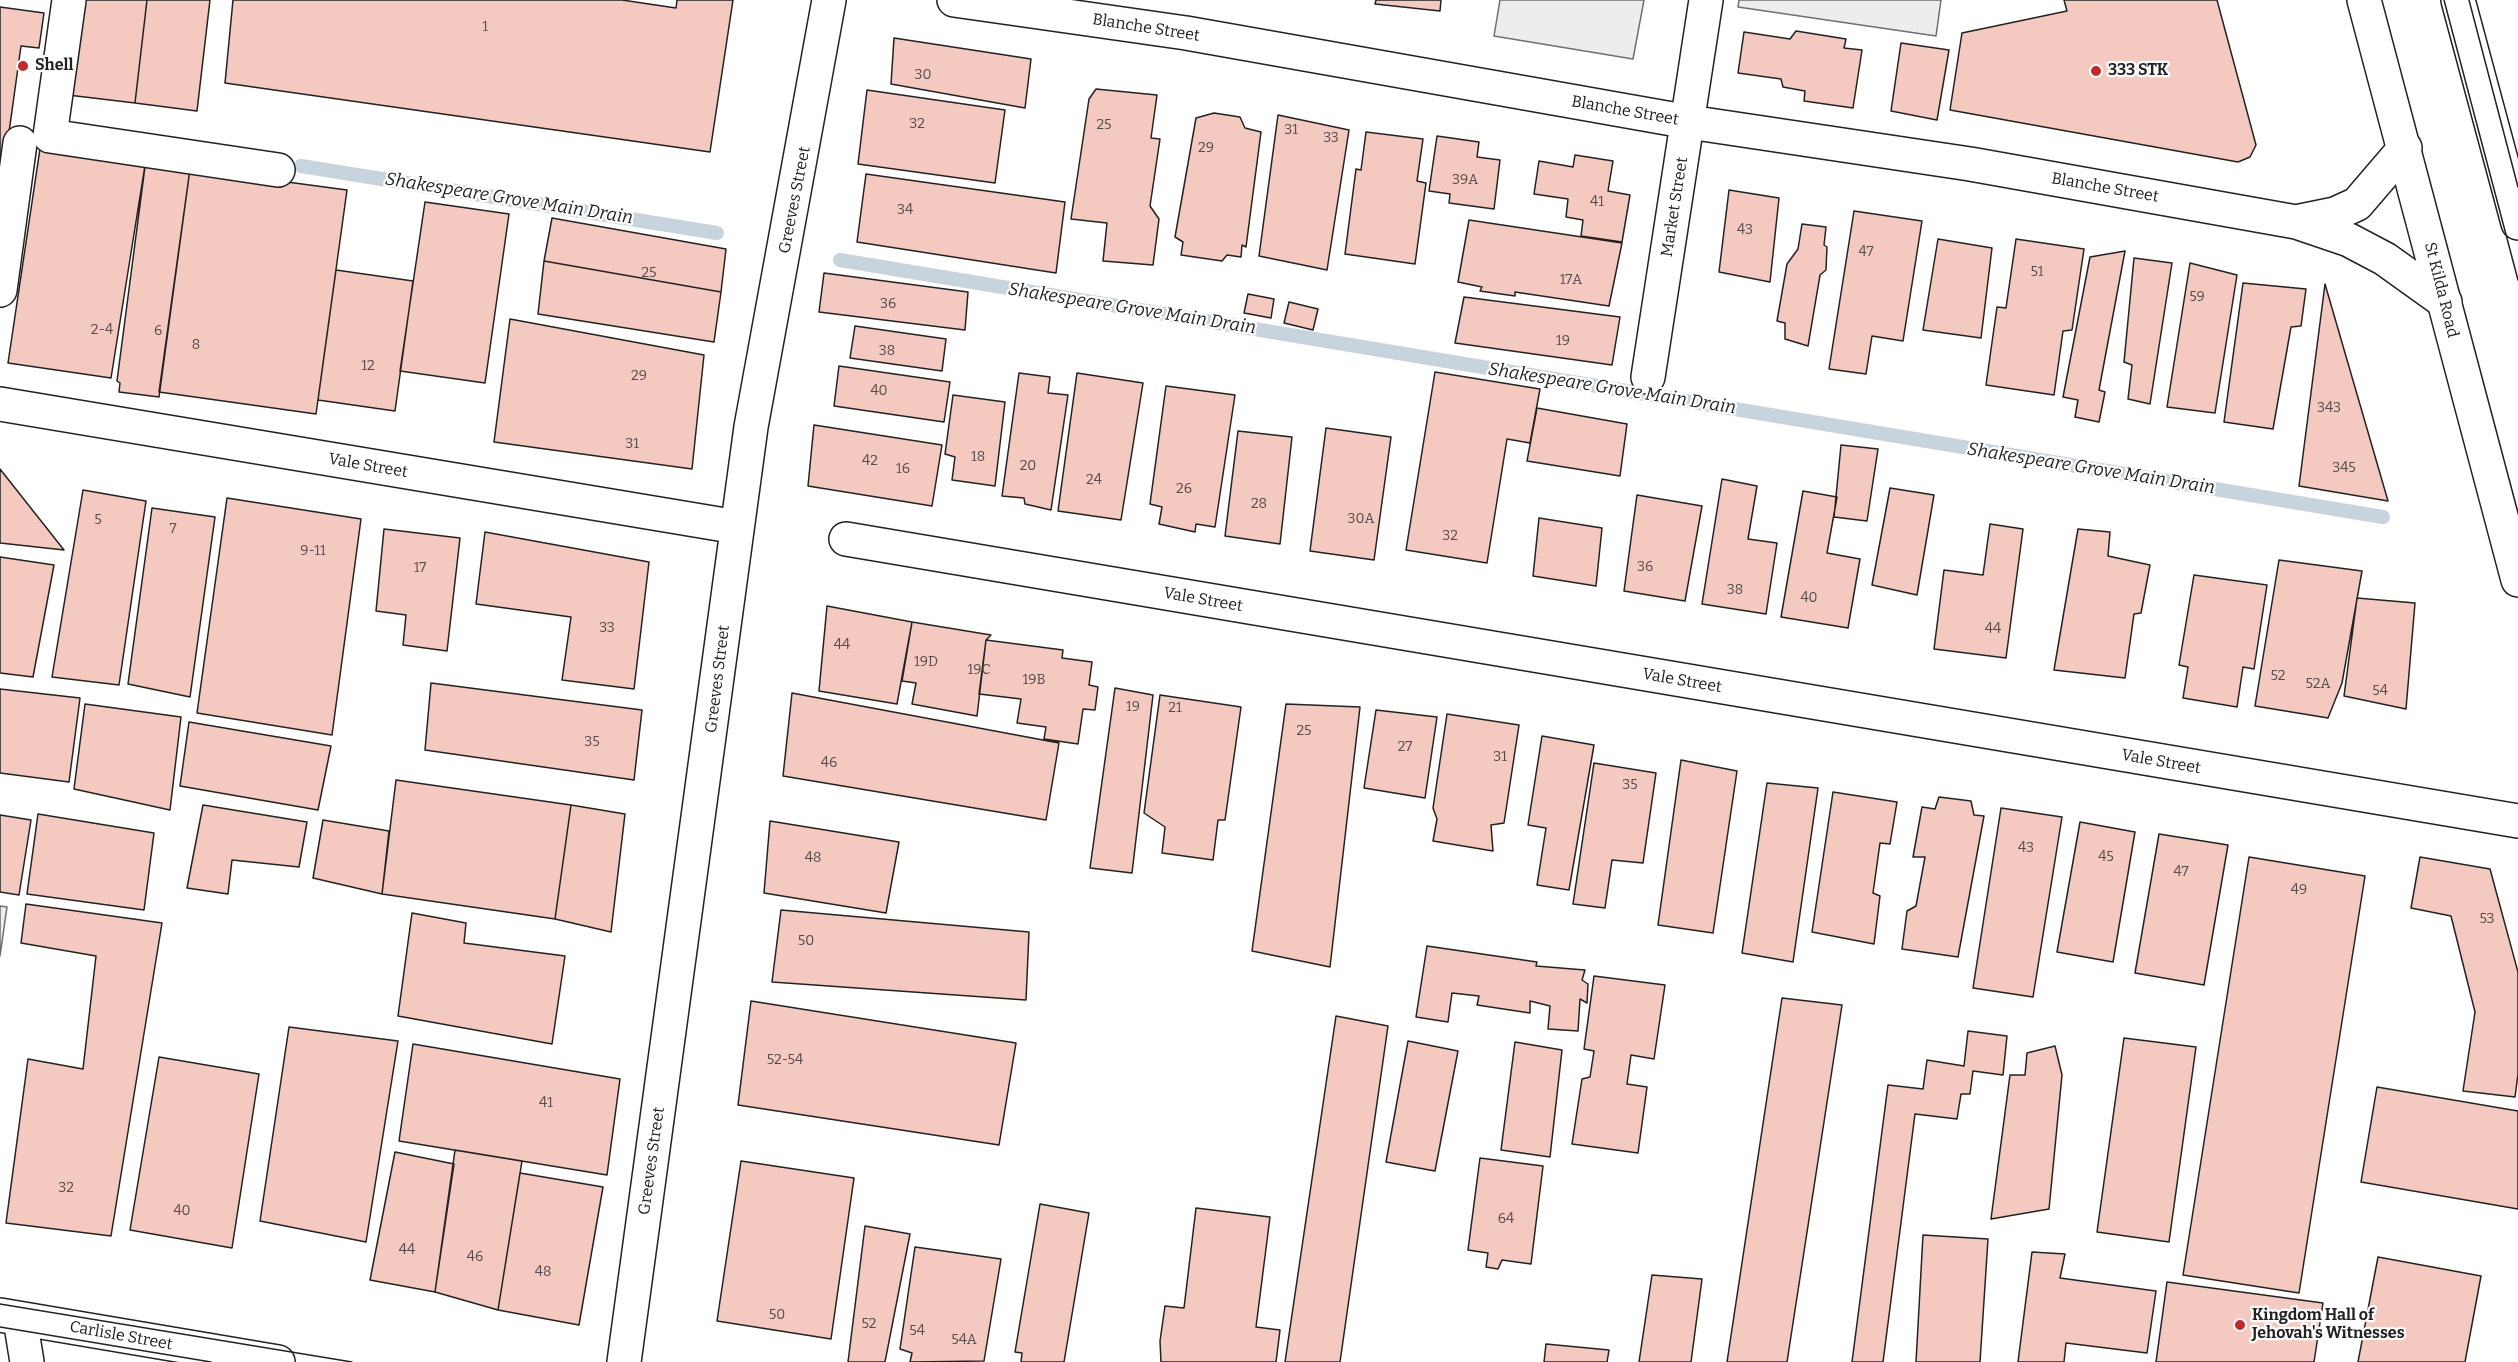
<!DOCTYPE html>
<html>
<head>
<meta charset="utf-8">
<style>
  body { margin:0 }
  canvas { display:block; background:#fff }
</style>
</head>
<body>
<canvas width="2518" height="1362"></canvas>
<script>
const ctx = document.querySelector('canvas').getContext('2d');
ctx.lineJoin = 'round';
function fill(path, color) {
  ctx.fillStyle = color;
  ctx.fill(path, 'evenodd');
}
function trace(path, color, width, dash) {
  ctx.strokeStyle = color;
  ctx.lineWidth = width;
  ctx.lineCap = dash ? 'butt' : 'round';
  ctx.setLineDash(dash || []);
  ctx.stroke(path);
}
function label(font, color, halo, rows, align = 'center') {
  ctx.font = font + ' Bitter,serif';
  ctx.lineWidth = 4.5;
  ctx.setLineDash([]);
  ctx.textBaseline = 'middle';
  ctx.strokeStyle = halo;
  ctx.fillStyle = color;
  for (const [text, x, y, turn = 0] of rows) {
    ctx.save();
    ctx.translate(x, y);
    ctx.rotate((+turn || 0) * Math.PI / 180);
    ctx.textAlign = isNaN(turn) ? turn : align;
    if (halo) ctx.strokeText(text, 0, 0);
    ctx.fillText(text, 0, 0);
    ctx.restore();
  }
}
const parking = new Path2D(`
  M 1500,0 L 1644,0 L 1633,59 L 1494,36 Z
  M 1739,0 L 1941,0 L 1936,36 L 1738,7 Z
  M 0,906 L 7,907 L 0,956 Z`);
const stream = new Path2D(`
  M 301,166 L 717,233
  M 840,260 L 2383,517`);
const building = new Path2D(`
  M 80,0 L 147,0 L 135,103 L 68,95 Z
  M 147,0 L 210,0 L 197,111 L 135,103 Z
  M 233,0 L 622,0 L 676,8 L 677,0 L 733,0 L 710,152 L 225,83 Z
  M 1376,0 L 1441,0 L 1440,11 L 1375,4 Z
  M 2064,0 L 2217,0 L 2256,145 L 2250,157 L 2238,162 L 1950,110 L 1962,33 L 2067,11 Z
  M 0,7 L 44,13 L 39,48 L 21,46 L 0,197 Z
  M 1796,31 L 1846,39 L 1844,48 L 1862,50 L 1853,108 L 1804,101 L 1805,91 L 1783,87 L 1781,79 L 1738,73 L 1744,32 L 1790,39 Z
  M 894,38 L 1031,59 L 1025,108 L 891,84 Z
  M 1901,43 L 1949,50 L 1937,120 L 1891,111 Z
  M 1096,89 L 1157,95 L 1151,138 L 1160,139 L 1150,206 L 1159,219 L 1153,265 L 1103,261 L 1107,223 L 1071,219 L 1089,99 Z
  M 867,90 L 1005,110 L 995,183 L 858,164 Z
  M 1214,113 L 1240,117 L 1245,128 L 1261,132 L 1246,247 L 1242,245 L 1241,257 L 1227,255 L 1222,261 L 1181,255 L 1183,242 L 1175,237 L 1196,118 Z
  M 1278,115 L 1349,130 L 1327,270 L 1259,256 Z
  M 1366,132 L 1423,139 L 1417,181 L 1426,183 L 1415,264 L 1345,254 L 1356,169 L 1361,170 Z
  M 1437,136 L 1479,142 L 1477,157 L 1500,160 L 1494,209 L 1449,203 L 1450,194 L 1429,191 Z
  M 41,142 L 146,159 L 111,378 L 8,363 Z
  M 1575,155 L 1613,161 L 1608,191 L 1630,195 L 1622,242 L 1581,236 L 1583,220 L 1566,217 L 1568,199 L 1534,194 L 1539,161 L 1573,167 Z
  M 146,159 L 190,169 L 159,397 L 119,392 L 120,383 L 117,381 Z
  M 190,169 L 347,190 L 316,414 L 159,392 Z
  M 866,174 L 1065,202 L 1056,273 L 857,242 Z
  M 1729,190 L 1779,198 L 1770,282 L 1719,272 Z
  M 425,202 L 509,214 L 485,383 L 400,371 Z
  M 1854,211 L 1922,221 L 1903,341 L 1872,336 L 1866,374 L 1829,369 Z
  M 552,218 L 726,249 L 721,292 L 544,261 Z
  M 1469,220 L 1622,243 L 1609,306 L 1515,292 L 1515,296 L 1480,291 L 1482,287 L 1458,282 Z
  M 1802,224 L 1826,227 L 1824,245 L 1827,247 L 1826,270 L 1820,275 L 1808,346 L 1785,339 L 1785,323 L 1777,321 L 1787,264 L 1798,249 Z
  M 1938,239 L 1992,248 L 1981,338 L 1923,330 Z
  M 2016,239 L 2084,249 L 2072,330 L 2063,331 L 2054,395 L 1986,385 L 1997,307 L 2006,308 Z
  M 2125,251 L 2099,390 L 2105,392 L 2099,422 L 2075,417 L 2078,400 L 2063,397 L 2090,257 Z
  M 2134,258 L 2172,263 L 2150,404 L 2128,399 L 2132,365 L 2124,362 Z
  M 544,261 L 721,292 L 714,342 L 538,314 Z
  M 2190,263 L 2237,275 L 2215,413 L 2167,407 Z
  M 336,270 L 413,281 L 395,411 L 318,400 Z
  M 824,273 L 968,292 L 965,330 L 819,312 Z
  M 2243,283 L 2306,289 L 2301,326 L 2291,327 L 2273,429 L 2224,422 Z
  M 2325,284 L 2388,501 L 2299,486 Z
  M 1248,294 L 1274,299 L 1271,318 L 1244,313 Z
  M 1464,297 L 1620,317 L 1612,365 L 1455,343 Z
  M 1289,302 L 1318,309 L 1313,330 L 1284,323 Z
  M 510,319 L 704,355 L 692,469 L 494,442 Z
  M 855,326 L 946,339 L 942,371 L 850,358 Z
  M 839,366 L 950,382 L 944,422 L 834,406 Z
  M 1435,372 L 1540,389 L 1530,443 L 1507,439 L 1487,563 L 1406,550 Z
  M 1019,373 L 1050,377 L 1048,393 L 1068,395 L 1051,510 L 1025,504 L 1024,498 L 1002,496 Z
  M 1077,373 L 1143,383 L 1121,520 L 1058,511 Z
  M 1166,386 L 1235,395 L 1215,527 L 1196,524 L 1195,532 L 1159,524 L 1162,507 L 1150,504 Z
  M 953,395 L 1005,402 L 995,486 L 952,480 L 955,457 L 945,454 Z
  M 1537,408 L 1627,424 L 1620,476 L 1527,461 Z
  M 814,425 L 942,445 L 932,506 L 808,486 Z
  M 1326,428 L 1391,437 L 1374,560 L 1310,551 Z
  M 1238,431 L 1292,437 L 1280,544 L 1225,536 Z
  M 1841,445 L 1878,449 L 1867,521 L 1834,517 Z
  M 0,469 L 64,550 L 0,543 Z
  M 1722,479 L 1757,486 L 1748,539 L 1777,543 L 1766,614 L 1702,604 Z
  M 1890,488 L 1934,495 L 1917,595 L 1872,585 Z
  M 83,490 L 146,501 L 119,685 L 52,677 Z
  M 1803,491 L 1837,497 L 1827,553 L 1860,559 L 1848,628 L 1781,617 Z
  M 1637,495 L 1702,506 L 1685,601 L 1624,591 Z
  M 227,498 L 361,519 L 332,735 L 197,713 Z
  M 152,508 L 215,517 L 190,697 L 128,684 Z
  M 1539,518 L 1602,528 L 1596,586 L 1533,576 Z
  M 1990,524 L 2023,529 L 2006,658 L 1934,649 L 1944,570 L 1983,575 Z
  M 384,529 L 460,538 L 447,651 L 403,645 L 406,615 L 376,611 Z
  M 2078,529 L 2110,532 L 2108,556 L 2150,565 L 2141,613 L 2134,614 L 2125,678 L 2054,670 Z
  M 485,532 L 649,562 L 634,689 L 562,680 L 571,617 L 476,604 Z
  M 0,557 L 54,565 L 33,677 L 0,673 Z
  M 2279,560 L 2362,571 L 2342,683 L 2328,718 L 2255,706 Z
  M 2194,575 L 2267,585 L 2254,669 L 2243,667 L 2237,707 L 2183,698 L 2188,667 L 2179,665 Z
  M 2357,598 L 2415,603 L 2406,709 L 2344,696 Z
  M 827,606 L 912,622 L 897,704 L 819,691 Z
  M 912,622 L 991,635 L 986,640 L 977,716 L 912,704 L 916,683 L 902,681 Z
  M 986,640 L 1063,650 L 1062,658 L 1092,662 L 1089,685 L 1098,687 L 1095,710 L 1083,709 L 1078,744 L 1044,739 L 1046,727 L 1017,723 L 1021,699 L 979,694 Z
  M 431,683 L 642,710 L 634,780 L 425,750 Z
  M 1115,688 L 1153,695 L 1132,873 L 1090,868 Z
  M 0,689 L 80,698 L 69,782 L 0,773 Z
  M 792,693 L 1059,743 L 1046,820 L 783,776 Z
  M 1160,695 L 1241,707 L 1225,820 L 1218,820 L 1213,860 L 1162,853 L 1165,827 L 1144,813 Z
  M 85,704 L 181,717 L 170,810 L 74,789 Z
  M 1286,704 L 1360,707 L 1330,967 L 1252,951 Z
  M 1376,710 L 1437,717 L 1425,798 L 1364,788 Z
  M 1447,714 L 1519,725 L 1504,823 L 1491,825 L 1493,851 L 1433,841 L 1437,819 L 1433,808 Z
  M 189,722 L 331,746 L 318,810 L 180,786 Z
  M 1542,736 L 1594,745 L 1569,890 L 1537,885 L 1546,828 L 1528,825 Z
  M 1681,760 L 1737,771 L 1713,933 L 1658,925 Z
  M 1594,763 L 1656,773 L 1643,863 L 1612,860 L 1605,908 L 1573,904 Z
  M 396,780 L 571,805 L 555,919 L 382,894 Z
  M 1767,783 L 1818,788 L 1793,962 L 1742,953 Z
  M 1833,792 L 1897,802 L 1890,844 L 1880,843 L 1873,893 L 1880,896 L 1874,944 L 1812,932 Z
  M 1939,797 L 1971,801 L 1974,815 L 1984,816 L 1958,957 L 1902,949 L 1907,911 L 1916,906 L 1925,857 L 1913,857 L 1922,807 L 1935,809 Z
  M 203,805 L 307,822 L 299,867 L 232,860 L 228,894 L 187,888 Z
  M 571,805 L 625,814 L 611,932 L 555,919 Z
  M 2001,808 L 2062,817 L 2033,997 L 1973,988 Z
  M 38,814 L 154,833 L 144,910 L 27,894 Z
  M 0,815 L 31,820 L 19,895 L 0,892 Z
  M 323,820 L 389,831 L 382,894 L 313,878 Z
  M 770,821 L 899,842 L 886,913 L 764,893 Z
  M 2080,822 L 2135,832 L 2113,962 L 2057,952 Z
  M 2159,834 L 2228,845 L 2204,985 L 2135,973 Z
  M 2249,857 L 2365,876 L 2299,1293 L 2183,1275 Z
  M 2420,857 L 2490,869 L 2518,972 L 2518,1074 L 2515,1097 L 2463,1091 L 2475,1012 L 2451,916 L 2411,908 Z
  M 26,904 L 162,923 L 111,1236 L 6,1223 L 28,1059 L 83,1069 L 96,956 L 21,943 Z
  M 781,910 L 1029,932 L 1026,1000 L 772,982 Z
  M 412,913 L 466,923 L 464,943 L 565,956 L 552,1044 L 398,1016 Z
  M 1427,946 L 1537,962 L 1536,966 L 1585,970 L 1582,980 L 1588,984 L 1587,1003 L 1580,999 L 1578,1031 L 1548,1029 L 1550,1006 L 1530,1001 L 1530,1013 L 1477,1005 L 1479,996 L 1452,993 L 1448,1022 L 1416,1017 Z
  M 1594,976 L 1665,985 L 1654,1059 L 1631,1055 L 1627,1084 L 1647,1087 L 1638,1153 L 1572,1144 L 1582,1079 L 1590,1077 L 1594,1051 L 1584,1049 Z
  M 1782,998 L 1842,1005 L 1787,1362 L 1727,1362 Z
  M 751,1001 L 1016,1043 L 999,1145 L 738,1105 Z
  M 1336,1016 L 1388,1026 L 1340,1362 L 1285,1362 Z
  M 289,1027 L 398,1041 L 366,1242 L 260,1221 Z
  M 1968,1031 L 2007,1036 L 2003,1075 L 1973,1071 L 1970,1094 L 1961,1094 L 1957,1119 L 1915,1114 L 1883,1362 L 1852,1362 L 1888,1085 L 1923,1089 L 1927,1060 L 1964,1066 Z
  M 2124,1038 L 2196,1047 L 2169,1242 L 2097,1232 Z
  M 1408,1041 L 1458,1051 L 1435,1171 L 1386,1162 Z
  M 1515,1042 L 1562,1050 L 1550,1157 L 1501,1150 Z
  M 413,1044 L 620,1079 L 607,1175 L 399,1141 Z
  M 2055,1046 L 2062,1075 L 2049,1209 L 1991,1219 L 2010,1075 L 2025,1075 L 2027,1053 Z
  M 159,1057 L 259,1074 L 232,1248 L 130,1230 Z
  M 2377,1087 L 2518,1111 L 2518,1209 L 2361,1182 Z
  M 455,1150 L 522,1161 L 498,1310 L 435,1292 Z
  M 395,1152 L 454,1164 L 435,1292 L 370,1280 Z
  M 1480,1158 L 1543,1166 L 1531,1264 L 1502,1260 L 1498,1269 L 1486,1267 L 1488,1253 L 1468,1250 Z
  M 741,1161 L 854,1178 L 831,1339 L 717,1321 Z
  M 520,1173 L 603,1187 L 579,1325 L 498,1310 Z
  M 1040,1204 L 1089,1213 L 1064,1362 L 1021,1362 L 1022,1353 L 1015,1352 Z
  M 1196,1208 L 1270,1217 L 1256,1327 L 1280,1330 L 1276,1362 L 1161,1362 L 1160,1341 L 1165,1306 L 1184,1308 Z
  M 865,1226 L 910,1234 L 885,1362 L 848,1362 Z
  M 1923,1235 L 1988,1239 L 1980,1362 L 1916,1362 Z
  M 915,1247 L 1001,1259 L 984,1361 L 910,1362 L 912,1353 L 900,1349 Z
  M 2032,1252 L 2065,1254 L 2060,1278 L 2156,1291 L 2147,1353 L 2066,1343 L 2064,1362 L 2018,1362 Z
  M 2378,1257 L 2481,1276 L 2465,1362 L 2358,1362 Z
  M 1652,1275 L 1702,1279 L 1691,1362 L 1639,1362 Z
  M 2167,1282 L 2323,1303 L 2314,1362 L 2156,1362 Z
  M 1546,1344 L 1609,1350 L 1607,1362 L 1544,1362 Z`);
const minor = new Path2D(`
  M 69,0 L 50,136 L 278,170
  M 954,0 L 1186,33 L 1689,122 L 1970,164 L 2296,222 L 2349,240 L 2385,259 L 2445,302
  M 2458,0 L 2518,223
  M 2296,222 L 2335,214 L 2357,204 L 2405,148
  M 0,290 L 20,143
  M 1648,377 L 1706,0
  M 0,404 L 737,527
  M 846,539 L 2518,821
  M 20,1319 L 27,1362
  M 624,1362 L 751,427 L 829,0`);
const major = new Path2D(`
  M 0,1315 L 278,1362`);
const highway = new Path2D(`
  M 2364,0 L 2518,580`);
const tram = new Path2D(`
  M 2444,0 L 2518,280
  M 2469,0 L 2518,187
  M 0,1304 L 352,1362
  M 0,1327 L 211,1362`);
const markers = [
  [23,66,6,"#c62828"],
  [2096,71,6,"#c62828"],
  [2240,1325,6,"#c62828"]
];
const numberNames = [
  ["1",485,27],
  ["30",923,75],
  ["32",917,124],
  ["25",1104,125],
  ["31",1291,130],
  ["33",1331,138],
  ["29",1206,148],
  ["39A",1465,180],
  ["41",1597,202],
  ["34",905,210],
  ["43",1745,230],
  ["47",1866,252],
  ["51",2037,272],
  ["25",649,273],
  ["17A",1571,280],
  ["59",2197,297],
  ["36",888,304],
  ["2-4",102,330],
  ["6",158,331],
  ["19",1563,341],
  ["8",196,345],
  ["38",887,351],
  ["12",368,366],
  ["29",639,376],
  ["40",879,391],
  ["343",2329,408],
  ["31",632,444],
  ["18",978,457],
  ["42",870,461],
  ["20",1028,466],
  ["345",2344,468],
  ["16",903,469],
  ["24",1094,480],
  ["26",1184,489],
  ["28",1259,504],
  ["30A",1361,519],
  ["5",98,520],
  ["7",173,529],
  ["32",1450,536],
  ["9-11",313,551],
  ["36",1645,567],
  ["17",420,568],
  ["38",1735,590],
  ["40",1809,598],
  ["33",607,628],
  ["44",1993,629],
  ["44",842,645],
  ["19D",926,662],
  ["19C",979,670],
  ["52",2278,676],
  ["19B",1034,680],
  ["52A",2318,684],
  ["54",2380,691],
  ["19",1133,707],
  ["21",1175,708],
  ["25",1304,731],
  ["35",592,742],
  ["27",1405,747],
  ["31",1500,757],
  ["46",829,763],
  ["35",1630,785],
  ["43",2026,848],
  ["45",2106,857],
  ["48",813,858],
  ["47",2181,872],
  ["49",2299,890],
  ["53",2487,919],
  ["50",806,941],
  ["52-54",785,1060],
  ["41",546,1103],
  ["32",66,1188],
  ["40",182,1211],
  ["64",1506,1219],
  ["44",407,1250],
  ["46",475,1257],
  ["48",543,1272],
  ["50",777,1315],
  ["52",869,1324],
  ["54",917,1331],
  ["54A",964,1340]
];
const streetNames = [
  ["Blanche Street",1146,28,9],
  ["Blanche Street",1625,111,10],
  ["Blanche Street",2105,188,10],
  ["Greeves Street",795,200,-79],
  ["Market Street",1675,207,-81],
  ["St Kilda Road",2441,290,76],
  ["Vale Street",368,466,10],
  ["Vale Street",1203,600,10],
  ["Greeves Street",718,679,-83],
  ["Vale Street",1682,681,10],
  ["Vale Street",2161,762,10],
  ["Greeves Street",652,1161,-82],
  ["Carlisle Street",121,1336,10]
];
const poiNames = [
  ["Shell",35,66],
  ["333 STK",2108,71],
  ["Kingdom Hall of",2252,1316],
  ["Jehovah's Witnesses",2252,1334]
];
const waterNames = [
  ["Shakespeare Grove Main Drain",509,199,9],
  ["Shakespeare Grove Main Drain",1132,309,9],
  ["Shakespeare Grove Main Drain",1612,389,9],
  ["Shakespeare Grove Main Drain",2091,469,9]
];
fill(parking, '#ededed');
trace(parking, '#6f6f6f', 1.5);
trace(stream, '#c7d3dd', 14);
fill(building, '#f3c9c0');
trace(building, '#222', 1.5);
trace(minor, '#222', 36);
trace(major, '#222', 36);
trace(highway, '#222', 36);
trace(minor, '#fff', 33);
trace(major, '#fff', 33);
trace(highway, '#fff', 33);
trace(tram, '#222', 1.5);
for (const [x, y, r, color] of markers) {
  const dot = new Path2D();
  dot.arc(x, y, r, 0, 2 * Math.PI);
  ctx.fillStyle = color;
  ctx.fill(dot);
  trace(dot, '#fff', 2);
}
label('14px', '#564c4a', null, numberNames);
label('16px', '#222', '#fff', streetNames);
label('bold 16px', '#222', '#fff', poiNames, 'left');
label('italic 18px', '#222', '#fff', waterNames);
</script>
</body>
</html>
